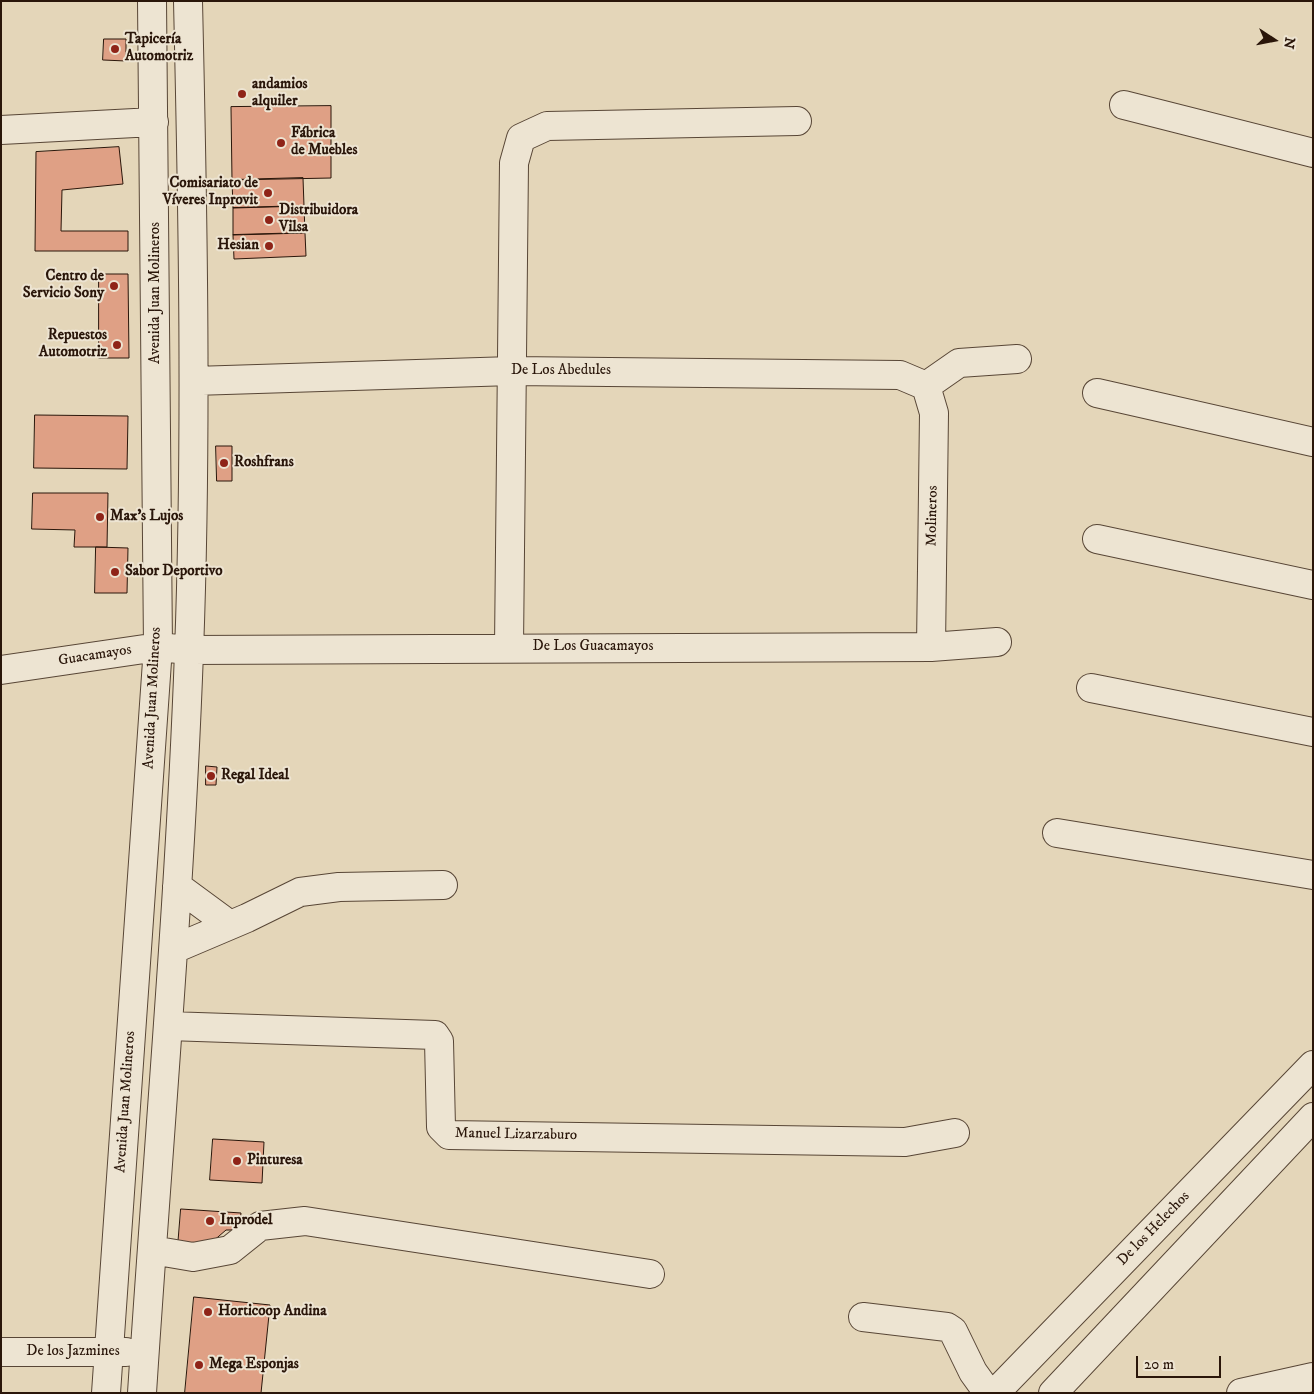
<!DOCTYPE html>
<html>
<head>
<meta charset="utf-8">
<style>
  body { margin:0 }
  #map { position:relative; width:1314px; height:1394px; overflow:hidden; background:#e4d6b9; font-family:"IM FELL DW Pica",serif }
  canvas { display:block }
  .frame { position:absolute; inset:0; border:2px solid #2a160a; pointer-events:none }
  .north { position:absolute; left:1249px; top:15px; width:50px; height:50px; -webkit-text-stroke:4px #ede4d2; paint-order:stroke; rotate:101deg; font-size:14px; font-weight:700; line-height:20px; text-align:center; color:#2a160a }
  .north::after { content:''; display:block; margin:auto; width:18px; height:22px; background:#2a160a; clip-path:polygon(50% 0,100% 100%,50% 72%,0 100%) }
  .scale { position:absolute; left:1136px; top:1356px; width:85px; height:22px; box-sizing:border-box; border:2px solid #2a160a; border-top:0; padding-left:6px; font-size:15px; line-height:18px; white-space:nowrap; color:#2a160a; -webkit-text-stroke:4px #ede4d2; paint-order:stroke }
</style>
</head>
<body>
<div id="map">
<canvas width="1314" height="1394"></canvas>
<div class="frame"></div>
<div class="north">N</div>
<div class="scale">20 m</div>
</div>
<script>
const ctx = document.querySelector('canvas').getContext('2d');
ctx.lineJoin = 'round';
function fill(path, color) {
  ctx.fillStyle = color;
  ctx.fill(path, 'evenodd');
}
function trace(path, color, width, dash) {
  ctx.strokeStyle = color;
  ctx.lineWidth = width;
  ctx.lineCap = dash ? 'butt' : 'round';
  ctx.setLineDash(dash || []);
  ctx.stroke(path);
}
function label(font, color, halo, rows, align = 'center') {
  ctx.font = font + ' "IM FELL DW Pica",serif';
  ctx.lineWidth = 4;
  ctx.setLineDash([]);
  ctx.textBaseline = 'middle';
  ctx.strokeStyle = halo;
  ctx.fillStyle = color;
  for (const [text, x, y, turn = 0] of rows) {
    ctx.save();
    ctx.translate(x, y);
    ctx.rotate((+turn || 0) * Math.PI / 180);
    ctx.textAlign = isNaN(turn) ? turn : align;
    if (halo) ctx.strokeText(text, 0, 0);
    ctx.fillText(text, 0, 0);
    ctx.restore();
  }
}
const building = new Path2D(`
  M 104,39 L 126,39 L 126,61 L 103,60 Z
  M 331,106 L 331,178 L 232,180 L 231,107 Z
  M 119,147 L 123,184 L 62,190 L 61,231 L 128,231 L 128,251 L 35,251 L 36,152 Z
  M 303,178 L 304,206 L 233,208 L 232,180 Z
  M 304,206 L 305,233 L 233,235 L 233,208 Z
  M 305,233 L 306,256 L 234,259 L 233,235 Z
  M 99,274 L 128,274 L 129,358 L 99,358 Z
  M 35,415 L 128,416 L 127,469 L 34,468 Z
  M 216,446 L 232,446 L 232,481 L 217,481 Z
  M 33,493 L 108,493 L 107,547 L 74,547 L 75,530 L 32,529 Z
  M 96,547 L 128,548 L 127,593 L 95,593 Z
  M 206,766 L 217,767 L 216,785 L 206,785 Z
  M 213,1139 L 264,1142 L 262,1183 L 210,1180 Z
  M 181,1209 L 241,1213 L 239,1230 L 226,1230 L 204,1249 L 178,1246 Z
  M 194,1297 L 270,1305 L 261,1393 L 185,1393 Z`);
const minor = new Path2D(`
  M 1124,105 L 1313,153
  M 1,130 L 154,122
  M 194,381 L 512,371 L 900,375 L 926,386
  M 926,386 L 934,413 L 931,647
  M 926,386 L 959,363 L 1017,359
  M 1097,393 L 1313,442
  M 1097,539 L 1313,585
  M 509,647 L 514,163 L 521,138 L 547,126 L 797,121
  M 1,670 L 158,647 L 189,650 L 931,647 L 997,642
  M 1091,688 L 1313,732
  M 1057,833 L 1313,875
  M 177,886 L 230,925
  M 174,949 L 247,918 L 300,892 L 339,887 L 443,885
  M 168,1026 L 435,1035 L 439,1041 L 441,1127 L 449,1135 L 905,1142 L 955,1133
  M 152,1250 L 193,1257 L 230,1250 L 260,1226 L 305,1221 L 650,1274
  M 863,1317 L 947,1327 L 953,1331 L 973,1372 L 988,1393
  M 1,1352 L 126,1352
  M 106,1393 L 158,647 L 152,1
  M 142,1393 C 158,1146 180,899 189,652 C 197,435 193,218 188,1
  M 995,1393 L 1313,1065
  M 1053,1393 L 1313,1117
  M 1241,1393 L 1313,1377`);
const markers = [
  [115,49,5,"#8f2418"],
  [242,94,5,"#8f2418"],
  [281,143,5,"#8f2418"],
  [268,193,5,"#8f2418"],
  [269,220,5,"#8f2418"],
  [269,246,5,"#8f2418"],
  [114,286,5,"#8f2418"],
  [117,345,5,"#8f2418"],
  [224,463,5,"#8f2418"],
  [100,517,5,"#8f2418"],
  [115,572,5,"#8f2418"],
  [211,776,5,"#8f2418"],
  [237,1161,5,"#8f2418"],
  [210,1221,5,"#8f2418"],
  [208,1312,5,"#8f2418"],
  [199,1365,5,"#8f2418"]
];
const poiNames = [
  ["Tapicería",125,40],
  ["Automotriz",125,57],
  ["andamios",252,85],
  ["alquiler",252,102],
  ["Fábrica",291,134],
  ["de Muebles",291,151],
  ["Comisariato de",258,184,"right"],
  ["Víveres Inprovit",258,201,"right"],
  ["Distribuidora",279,211],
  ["Vilsa",279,228],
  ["Hesian",259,246,"right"],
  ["Centro de",104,277,"right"],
  ["Servicio Sony",104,294,"right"],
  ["Repuestos",107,336,"right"],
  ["Automotriz",107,353,"right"],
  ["Roshfrans",234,463],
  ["Max's Lujos",110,517],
  ["Sabor Deportivo",125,572],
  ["Regal Ideal",221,776],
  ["Pinturesa",247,1161],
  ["Inprodel",220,1221],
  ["Horticoop Andina",218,1312],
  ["Mega Esponjas",209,1365]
];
const streetNames = [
  ["Avenida Juan Molineros",156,293,-90],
  ["De Los Abedules",561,371],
  ["Molineros",933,516,-89],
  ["De Los Guacamayos",593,647],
  ["Guacamayos",95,656,-9],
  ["Avenida Juan Molineros",153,698,-87],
  ["Avenida Juan Molineros",126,1102,-86],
  ["Manuel Lizarzaburo",516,1135,1],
  ["De los Helechos",1154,1229,-46],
  ["De los Jazmines",73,1352]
];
fill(building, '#dfa085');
trace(building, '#2a160a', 1);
trace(minor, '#584636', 30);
trace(minor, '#ede4d2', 28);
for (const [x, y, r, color] of markers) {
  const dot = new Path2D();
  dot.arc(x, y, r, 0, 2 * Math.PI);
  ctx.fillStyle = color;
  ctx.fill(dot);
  trace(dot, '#ede4d2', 2);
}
label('bold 15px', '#2a160a', '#ede4d2', poiNames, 'left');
label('15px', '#2a160a', '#ede4d2', streetNames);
</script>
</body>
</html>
